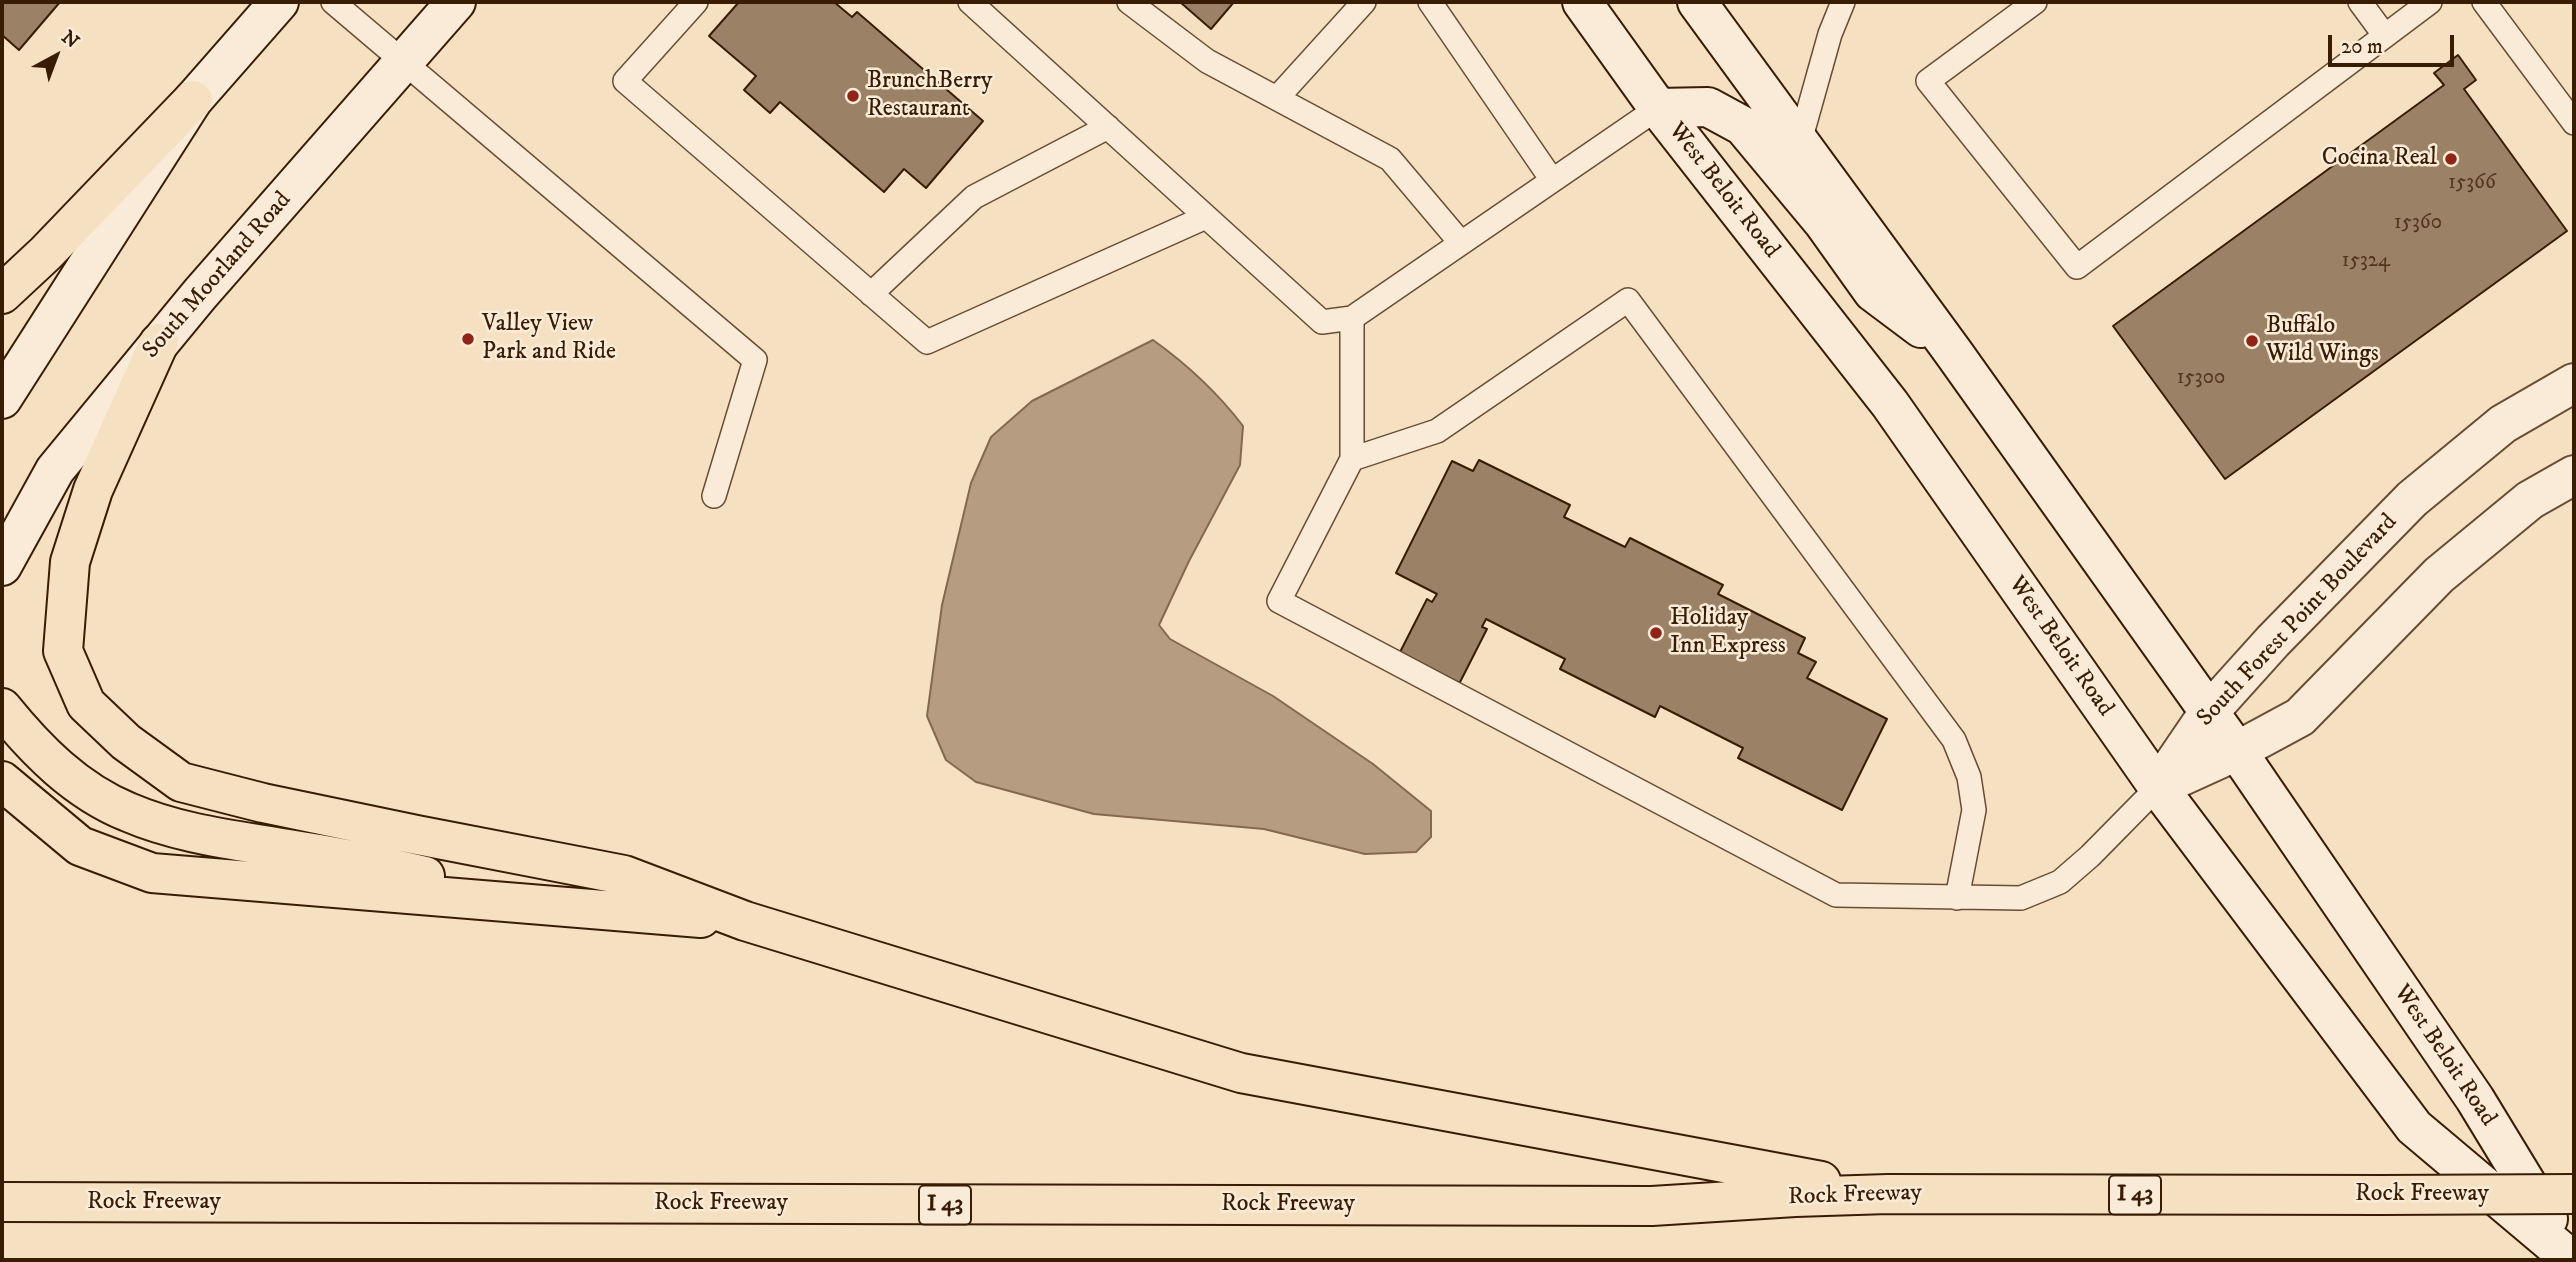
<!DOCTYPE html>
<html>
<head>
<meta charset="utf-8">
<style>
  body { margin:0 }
  #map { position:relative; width:2576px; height:1262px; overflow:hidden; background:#f6e0c2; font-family:"IM FELL DW Pica",serif }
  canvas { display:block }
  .frame { position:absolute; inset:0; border:4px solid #391c04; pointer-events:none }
  .north { position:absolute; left:21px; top:21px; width:70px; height:70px; -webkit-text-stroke:5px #f9ebd7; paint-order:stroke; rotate:41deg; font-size:19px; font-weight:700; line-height:28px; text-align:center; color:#391c04 }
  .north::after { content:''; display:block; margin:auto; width:24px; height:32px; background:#391c04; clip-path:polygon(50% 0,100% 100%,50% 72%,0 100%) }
  .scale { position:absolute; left:2328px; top:35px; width:126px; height:32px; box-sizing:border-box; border:4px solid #391c04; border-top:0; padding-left:9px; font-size:21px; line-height:24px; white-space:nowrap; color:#391c04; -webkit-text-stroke:5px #f9ebd7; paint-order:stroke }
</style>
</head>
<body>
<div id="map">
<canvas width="2576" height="1262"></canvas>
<div class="frame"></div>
<div class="north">N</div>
<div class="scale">20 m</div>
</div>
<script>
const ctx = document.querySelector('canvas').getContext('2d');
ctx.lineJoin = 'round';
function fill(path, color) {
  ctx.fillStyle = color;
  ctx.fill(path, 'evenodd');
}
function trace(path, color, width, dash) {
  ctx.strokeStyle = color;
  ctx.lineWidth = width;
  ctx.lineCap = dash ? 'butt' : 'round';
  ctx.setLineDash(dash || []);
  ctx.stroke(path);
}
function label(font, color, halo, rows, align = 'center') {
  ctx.font = font + ' "IM FELL DW Pica",serif';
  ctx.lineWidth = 5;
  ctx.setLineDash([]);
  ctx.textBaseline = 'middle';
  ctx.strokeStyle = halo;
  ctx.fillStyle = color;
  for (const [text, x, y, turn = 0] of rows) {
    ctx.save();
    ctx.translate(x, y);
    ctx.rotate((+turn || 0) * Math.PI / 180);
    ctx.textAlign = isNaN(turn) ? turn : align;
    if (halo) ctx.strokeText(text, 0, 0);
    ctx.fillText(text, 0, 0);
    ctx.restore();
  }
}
const water = new Path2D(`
  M 1153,340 C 1188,365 1217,392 1243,426 L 1240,465 L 1189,561 L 1159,625 L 1170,639 L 1273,696 L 1373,764 L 1431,811 L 1431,837 L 1416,852 L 1365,854 L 1264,829 L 1094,814 L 976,782 L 946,760 L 927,716 L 942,605 L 971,483 L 991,437 L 1032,401 Z`);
const building = new Path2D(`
  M 2,2 L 60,2 L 19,50 L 2,35 Z
  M 739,2 L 834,2 L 852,17 L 857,12 L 983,121 L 926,188 L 904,169 L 884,192 L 780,102 L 770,113 L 744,90 L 756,76 L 709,36 Z
  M 1180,2 L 1234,2 L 1211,29 Z
  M 2458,55 L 2476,80 L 2464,89 L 2567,231 L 2225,479 L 2113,326 L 2444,85 L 2434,73 Z
  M 1479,460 L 1570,505 L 1564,517 L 1625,547 L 1630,538 L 1723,585 L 1718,594 L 1805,638 L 1798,653 L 1816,662 L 1807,678 L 1887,719 L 1842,810 L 1738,758 L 1743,748 L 1660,706 L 1655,717 L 1560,669 L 1565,659 L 1486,619 L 1482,627 L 1487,629 L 1456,690 L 1396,660 L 1427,599 L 1432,602 L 1437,594 L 1396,573 L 1452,461 L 1473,471 Z`);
const lane = new Path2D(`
  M 333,2 L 755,360 L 714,496
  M 696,2 L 625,81 L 927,342 L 1206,217
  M 970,2 L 1322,322 L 1352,318 L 1658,108
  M 1129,2 L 1207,61 L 1390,159 L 1461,243
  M 1430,2 L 1552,180
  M 2035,2 L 1928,81 L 2077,267 L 2430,2
  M 2360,2 L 2385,36
  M 2484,2 L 2574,123
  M 1277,98 L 1364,2
  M 1800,141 L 1830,34 L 1843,2
  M 871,294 L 974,197 L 1108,127
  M 1352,318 L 1352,459 L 1279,601 L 1836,895 L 2021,898 L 2060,882 L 2090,856 L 2158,787
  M 1352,459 L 1437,431 L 1628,300 L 1954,740 L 1969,777 L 1974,810 L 1957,898`);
const street = new Path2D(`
  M 2158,787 L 2209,712 L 2273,641 L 2412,499 L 2503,424 L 2574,383
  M 2158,787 L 2237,751 L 2300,717 L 2439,575 L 2530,500 L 2574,475`);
const secondary = new Path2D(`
  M 1582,2 L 1658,108 L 1890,404 L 2158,787 L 2414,1127 L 2572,1260
  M 1697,2 L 1953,352 L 2237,751 L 2475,1099 L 2548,1219
  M 1658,108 L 1708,107 L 1743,126 L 1823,222 L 1873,292 L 1921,328
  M 2,399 L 193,100 L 279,2
  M 2,566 L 55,470 L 200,294 L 456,2`);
const highway = new Path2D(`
  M 2,294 L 46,253 L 193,100
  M 159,343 L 93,490 L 70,562 L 63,651 L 86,704 L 126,742 L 181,782 L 263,803 L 417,835 L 624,875 L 745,921 L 1241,1073 L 1821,1181
  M 2,708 C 36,750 76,791 128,812 C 179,834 234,840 288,849 C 334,856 379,865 425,876
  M 2,781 L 80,846 L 152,873 L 701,918
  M 2,1202 L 1652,1206 L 1795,1197 L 1888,1194 L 2382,1195`);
const highwayBridge = new Path2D(`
  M 2382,1195 L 2574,1194`);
const markers = [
  [853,96,7,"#8f2418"],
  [2451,159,7,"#8f2418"],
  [468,339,7,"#8f2418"],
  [2252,341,7,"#8f2418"],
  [1656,633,7,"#8f2418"]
];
const numberNames = [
  ["15366",2472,184],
  ["15360",2418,224],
  ["15324",2366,262],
  ["15300",2201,379]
];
const shields = [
  [2135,1195,52],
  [945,1205,52]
];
const shieldNames = [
  ["I 43",2135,1195],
  ["I 43",945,1205]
];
const poiNames = [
  ["BrunchBerry",867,82],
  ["Restaurant",867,110],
  ["Cocina Real",2437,159,"right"],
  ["Valley View",482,325],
  ["Park and Ride",482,353],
  ["Buffalo",2266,327],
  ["Wild Wings",2266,355],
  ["Holiday",1670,619],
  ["Inn Express",1670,647]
];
const streetNames = [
  ["West Beloit Road",1723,191,52],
  ["South Moorland Road",218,276,-49],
  ["South Forest Point Boulevard",2298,621,-47],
  ["West Beloit Road",2060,647,55],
  ["West Beloit Road",2444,1056,56],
  ["Rock Freeway",2422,1195],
  ["Rock Freeway",1855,1196,-2],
  ["Rock Freeway",154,1203],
  ["Rock Freeway",721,1204],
  ["Rock Freeway",1288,1205]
];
fill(water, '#b69d81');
trace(water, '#84694f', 2);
fill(building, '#9b8267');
trace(building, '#391c04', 2);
trace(lane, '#684d34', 26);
trace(street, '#684d34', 42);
trace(secondary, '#391c04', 42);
trace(highway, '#391c04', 42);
trace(lane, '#f9ebd7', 23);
trace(street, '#f9ebd7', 38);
trace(secondary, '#f9ebd7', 38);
trace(highway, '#f6e0c2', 38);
trace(highwayBridge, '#391c04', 42, []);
trace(highwayBridge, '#f6e0c2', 38);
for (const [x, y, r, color] of markers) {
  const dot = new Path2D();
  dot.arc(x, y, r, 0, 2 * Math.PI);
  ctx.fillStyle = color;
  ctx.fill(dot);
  trace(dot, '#f9ebd7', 2.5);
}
label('21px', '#52361d', null, numberNames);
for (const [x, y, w] of shields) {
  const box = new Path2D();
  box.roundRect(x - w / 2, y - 19.5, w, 39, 5);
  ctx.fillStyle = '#f9ebd7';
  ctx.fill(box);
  trace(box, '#391c04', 2);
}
label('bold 23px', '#391c04', null, shieldNames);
label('24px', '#391c04', '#f9ebd7', poiNames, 'left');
label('24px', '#391c04', '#f9ebd7', streetNames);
</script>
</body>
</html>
